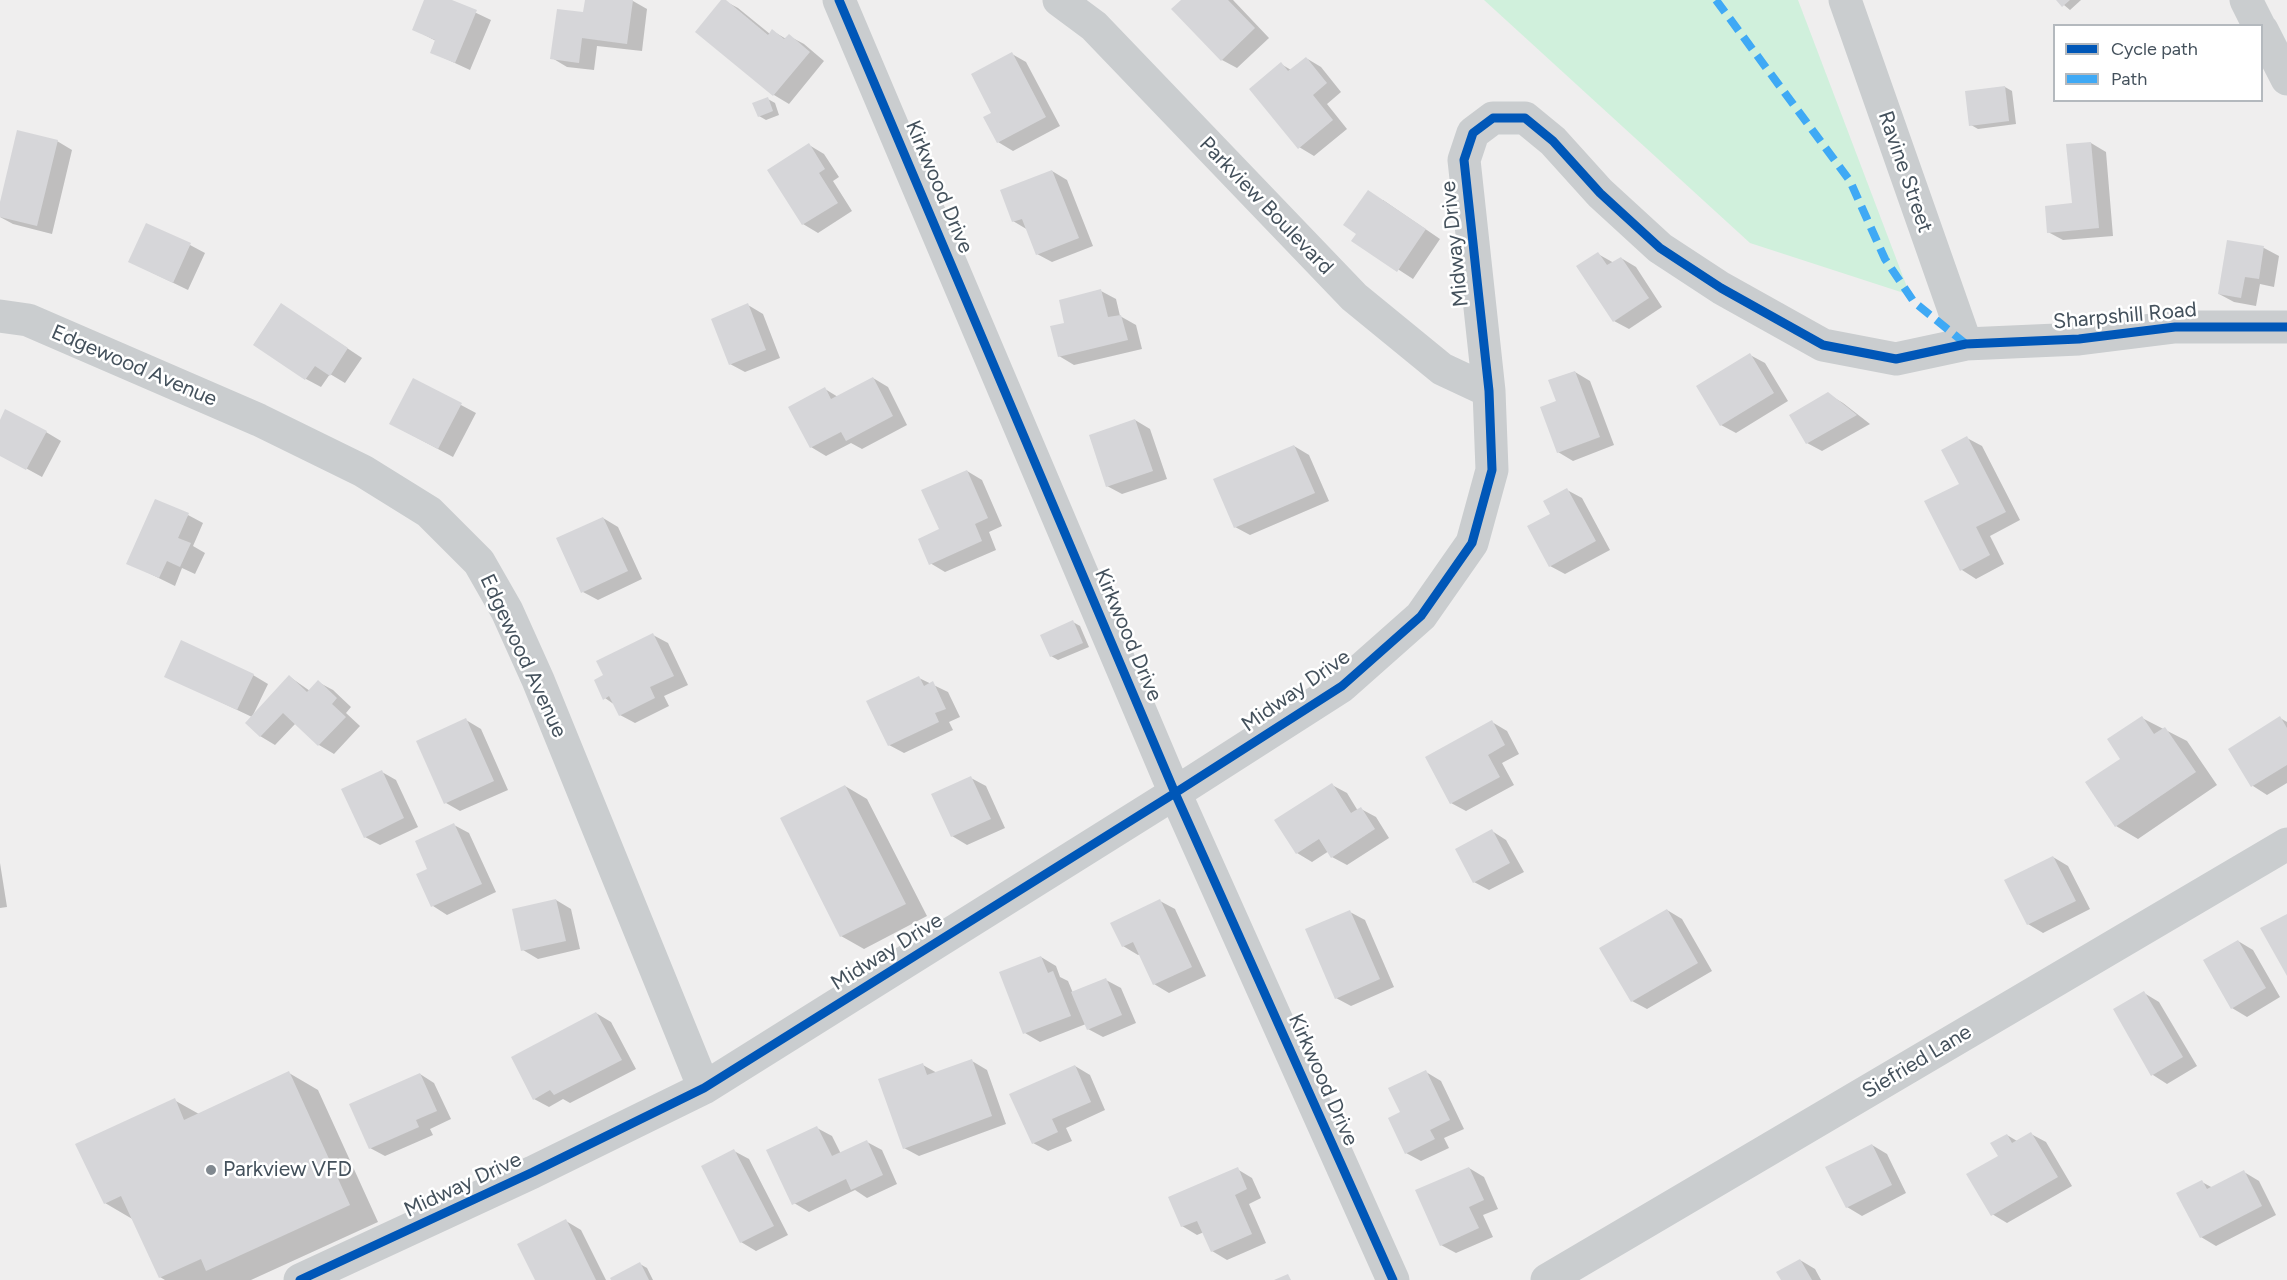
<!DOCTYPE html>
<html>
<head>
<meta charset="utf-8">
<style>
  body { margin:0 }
  #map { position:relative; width:2287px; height:1280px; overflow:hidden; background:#efeeee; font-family:Figtree,sans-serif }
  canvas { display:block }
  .legend { position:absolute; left:2053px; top:24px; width:210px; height:78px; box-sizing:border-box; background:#fff; border:2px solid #b4b9be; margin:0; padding:8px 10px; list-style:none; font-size:18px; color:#44515c }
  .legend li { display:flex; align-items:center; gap:12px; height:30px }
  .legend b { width:30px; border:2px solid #b4b9be }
</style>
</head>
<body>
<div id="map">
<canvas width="2287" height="1280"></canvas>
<ul class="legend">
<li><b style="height:8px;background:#0057b8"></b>Cycle path</li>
<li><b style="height:8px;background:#3fa9f5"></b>Path</li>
</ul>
</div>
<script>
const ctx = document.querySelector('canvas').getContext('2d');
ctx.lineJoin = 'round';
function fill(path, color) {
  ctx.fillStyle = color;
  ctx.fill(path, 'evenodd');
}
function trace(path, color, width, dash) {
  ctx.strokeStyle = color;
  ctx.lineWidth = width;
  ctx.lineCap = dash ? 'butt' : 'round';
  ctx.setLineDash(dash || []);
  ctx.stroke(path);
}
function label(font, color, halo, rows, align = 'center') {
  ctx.font = font + ' Figtree,sans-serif';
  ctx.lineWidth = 5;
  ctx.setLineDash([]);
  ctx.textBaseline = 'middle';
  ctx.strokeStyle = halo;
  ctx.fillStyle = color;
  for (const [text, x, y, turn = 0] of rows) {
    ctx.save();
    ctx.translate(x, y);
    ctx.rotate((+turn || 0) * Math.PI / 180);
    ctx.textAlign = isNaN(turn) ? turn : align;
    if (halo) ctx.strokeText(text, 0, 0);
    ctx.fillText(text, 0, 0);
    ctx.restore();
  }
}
const green = new Path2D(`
  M 1484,0 L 1798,0 L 1910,295 L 1750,243 Z`);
const shadow = new Path2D(`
  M 426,0 L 449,0 L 491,20 L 470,70 L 431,52 L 436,41 L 413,29 Z
  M 586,0 L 633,1 L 647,9 L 642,51 L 597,46 L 594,70 L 567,67 L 552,58 L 585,14 Z
  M 723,0 L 738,8 L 770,34 L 773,31 L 786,39 L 789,36 L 804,44 L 824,61 L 789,104 L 774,95 L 697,31 Z
  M 1183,0 L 1233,0 L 1269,38 L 1237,68 L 1222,60 Z
  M 2058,0 L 2081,0 L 2070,10 Z
  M 1012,54 L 1026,62 L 1060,126 L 1013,151 L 998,142 L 993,114 Z
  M 1306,58 L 1321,67 L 1341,92 L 1327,104 L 1347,129 L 1314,156 L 1299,147 L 1281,64 L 1291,70 Z
  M 2005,87 L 2012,91 L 2016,124 L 1978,129 L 1971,125 Z
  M 768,99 L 775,103 L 779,115 L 766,120 L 759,116 Z
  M 57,141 L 72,150 L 52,234 L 13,224 L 0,217 L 0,209 Z
  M 2091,143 L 2106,152 L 2113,236 L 2063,240 L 2048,232 L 2073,205 L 2068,146 Z
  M 809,145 L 824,154 L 839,177 L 833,181 L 852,211 L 818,233 L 803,224 Z
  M 1052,171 L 1067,180 L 1093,246 L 1052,262 L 1037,254 L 1028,230 L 1013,221 Z
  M 1383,200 L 1440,239 L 1413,279 L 1353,240 Z
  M 2228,242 L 2264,248 L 2279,256 L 2274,287 L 2260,284 L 2256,306 L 2234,302 L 2219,294 Z
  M 190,245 L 205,253 L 188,290 L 130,262 Z
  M 1598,254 L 1614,263 L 1621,258 L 1636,267 L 1662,307 L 1629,329 L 1614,321 Z
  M 1101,291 L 1116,299 L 1120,316 L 1136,325 L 1142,349 L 1074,365 L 1059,356 L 1066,324 Z
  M 748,305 L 763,314 L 780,358 L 745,372 L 730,364 Z
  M 296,314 L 362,358 L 345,383 L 330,374 L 321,387 L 306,379 Z
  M 1750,355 L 1765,363 L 1788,401 L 1736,433 L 1721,425 Z
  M 1575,372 L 1590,381 L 1614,445 L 1573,461 L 1558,452 L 1558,402 Z
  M 873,378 L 888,387 L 907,425 L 862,449 L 851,443 L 826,456 L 811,447 L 825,389 L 838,397 Z
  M 414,380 L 476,413 L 453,457 L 406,432 Z
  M 1828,394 L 1843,403 L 1870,424 L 1822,451 L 1807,443 Z
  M 1135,420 L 1150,429 L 1167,479 L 1122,494 L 1107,486 Z
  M 0,423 L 46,432 L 61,441 L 42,477 L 0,454 Z
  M 1967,438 L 1982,446 L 2020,520 L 1990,536 L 2004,564 L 1976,579 L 1962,570 L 1926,502 L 1961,484 Z
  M 1294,446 L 1309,455 L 1329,501 L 1250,535 L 1235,527 Z
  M 967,471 L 982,480 L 1002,526 L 989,532 L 996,550 L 945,572 L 930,563 L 941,530 Z
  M 1567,490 L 1582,498 L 1610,550 L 1565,574 L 1550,566 L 1552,514 Z
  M 188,515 L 203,523 L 193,546 L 205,553 L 195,574 L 182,568 L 175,586 L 128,563 Z
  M 603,518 L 618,527 L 642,579 L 598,600 L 583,592 Z
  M 1073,622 L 1080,626 L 1089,647 L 1058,660 L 1051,656 Z
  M 653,635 L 668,643 L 688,685 L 664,696 L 669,706 L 635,723 L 620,715 L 615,705 L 605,698 Z
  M 253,675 L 268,684 L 253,715 L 290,677 L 310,691 L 318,682 L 333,690 L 351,707 L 346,713 L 360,726 L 334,754 L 319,745 L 296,723 L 275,745 L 260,736 L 252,717 L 166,676 Z
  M 919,678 L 948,692 L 960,717 L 949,722 L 953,730 L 904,753 L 889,745 Z
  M 2142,718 L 2187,741 L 2217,785 L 2138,839 L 2116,826 L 2122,759 Z
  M 2280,718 L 2287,722 L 2287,783 L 2267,795 L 2253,786 L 2230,749 Z
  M 466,720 L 481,729 L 508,790 L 460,811 L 446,803 Z
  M 1492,722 L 1507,731 L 1519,754 L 1502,763 L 1514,785 L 1466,811 L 1451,803 Z
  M 382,772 L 396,780 L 418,827 L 380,845 L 365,837 Z
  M 971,778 L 986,786 L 1005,828 L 967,845 L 952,836 Z
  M 1332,785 L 1347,793 L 1358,811 L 1361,809 L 1376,817 L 1389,838 L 1347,865 L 1332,857 L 1329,851 L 1312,862 L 1297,853 L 1276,821 Z
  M 845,786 L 867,799 L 927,916 L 864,949 L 841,936 Z
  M 454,825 L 469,833 L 496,892 L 447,915 L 433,906 L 418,875 L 429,870 Z
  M 1492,831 L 1506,840 L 1524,872 L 1489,890 L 1474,882 Z
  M 2053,857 L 2068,866 L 2090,909 L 2043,933 L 2028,924 Z
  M 0,863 L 7,907 L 0,908 Z
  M 556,900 L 571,909 L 580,949 L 538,959 L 523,950 Z
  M 1160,901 L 1175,909 L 1206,976 L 1169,993 L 1154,984 L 1140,954 L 1138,955 L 1123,946 Z
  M 1667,910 L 1682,919 L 1712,971 L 1647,1009 L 1632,1001 Z
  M 1350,912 L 1365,920 L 1394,987 L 1351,1006 L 1336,998 Z
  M 2238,941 L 2253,950 L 2280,997 L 2247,1017 L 2232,1008 Z
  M 1041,957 L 1056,966 L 1060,977 L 1068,981 L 1073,993 L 1106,980 L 1121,988 L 1136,1023 L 1103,1037 L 1088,1029 L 1086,1024 L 1040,1042 L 1025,1033 Z
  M 2144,993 L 2159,1002 L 2197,1066 L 2167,1084 L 2153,1075 Z
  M 596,1013 L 611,1022 L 636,1069 L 570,1103 L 563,1099 L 549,1107 L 534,1099 Z
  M 972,1061 L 987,1070 L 1006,1124 L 919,1156 L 904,1148 L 923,1065 L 937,1073 Z
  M 1075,1066 L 1090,1075 L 1105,1110 L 1066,1128 L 1072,1141 L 1048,1151 L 1033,1143 Z
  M 1426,1072 L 1441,1081 L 1464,1129 L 1444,1138 L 1449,1148 L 1421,1161 L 1406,1153 L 1402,1113 Z
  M 289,1073 L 318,1090 L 378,1222 L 251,1280 L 165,1280 L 160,1277 L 134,1220 L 105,1203 L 174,1100 L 199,1114 Z
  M 420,1074 L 434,1083 L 451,1119 L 430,1129 L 433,1135 L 385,1156 L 370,1148 Z
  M 817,1128 L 832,1136 L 841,1154 L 867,1142 L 882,1150 L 897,1184 L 867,1198 L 855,1190 L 809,1212 L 794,1203 Z
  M 2031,1134 L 2046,1142 L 2072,1186 L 2007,1223 L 1992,1214 L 2000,1156 L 2007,1135 L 2017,1141 Z
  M 1872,1145 L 1887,1154 L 1906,1193 L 1862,1216 L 1847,1207 Z
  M 734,1151 L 749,1159 L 788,1235 L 756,1251 L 741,1242 Z
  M 1469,1168 L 1484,1177 L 1498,1209 L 1483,1215 L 1493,1237 L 1456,1253 L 1441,1245 Z
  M 1237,1169 L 1252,1178 L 1261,1198 L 1249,1204 L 1266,1243 L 1227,1260 L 1212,1251 L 1204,1232 L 1197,1235 L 1182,1226 Z
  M 2244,1172 L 2259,1181 L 2276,1215 L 2216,1246 L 2201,1237 L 2202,1182 L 2213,1188 Z
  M 566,1221 L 581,1230 L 606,1280 L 537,1280 Z
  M 1800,1260 L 1815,1269 L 1821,1280 L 1782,1280 Z
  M 640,1264 L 647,1268 L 653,1280 L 612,1280 Z`);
const building = new Path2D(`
  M 424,0 L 452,0 L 477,10 L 455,63 L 430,53 L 435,40 L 412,30 Z
  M 585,0 L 633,0 L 627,44 L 582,38 L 579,63 L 550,59 L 557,9 L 583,12 Z
  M 721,0 L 726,0 L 768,35 L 772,29 L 784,39 L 789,34 L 810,52 L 773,96 L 695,32 Z
  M 1181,0 L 1228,0 L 1255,28 L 1221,61 L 1171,9 Z
  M 2056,0 L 2070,0 L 2062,7 Z
  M 1012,52 L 1046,117 L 997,143 L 983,117 L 991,113 L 971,74 Z
  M 1306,57 L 1327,83 L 1313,95 L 1333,120 L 1298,149 L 1249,89 L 1281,62 L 1288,71 Z
  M 2005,86 L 2009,121 L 1969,126 L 1965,91 Z
  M 768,97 L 773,111 L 758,117 L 752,103 Z
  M 17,130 L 58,140 L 37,226 L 0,217 L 0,202 Z
  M 2091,142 L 2099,228 L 2047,233 L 2045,206 L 2072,203 L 2066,144 Z
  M 809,143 L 825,169 L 819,173 L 838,203 L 802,225 L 767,170 Z
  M 1052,170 L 1079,238 L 1036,255 L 1022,219 L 1012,222 L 1000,190 Z
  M 1368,190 L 1426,229 L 1397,272 L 1351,241 L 1356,234 L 1343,225 Z
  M 146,223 L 191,243 L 173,283 L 128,262 Z
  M 2227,240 L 2264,246 L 2259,279 L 2245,277 L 2241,298 L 2218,294 Z
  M 1598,252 L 1607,265 L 1621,257 L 1649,298 L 1613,322 L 1576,266 Z
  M 1101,289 L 1108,317 L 1121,315 L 1128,340 L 1058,357 L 1050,326 L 1064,323 L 1059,300 Z
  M 281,303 L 348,348 L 330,376 L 315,366 L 305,380 L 253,345 Z
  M 748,303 L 766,350 L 729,365 L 711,319 Z
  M 1750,353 L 1774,393 L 1720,426 L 1696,386 Z
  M 1575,371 L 1600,437 L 1557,453 L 1540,407 L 1556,401 L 1548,380 Z
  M 873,377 L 893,416 L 846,441 L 841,432 L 810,448 L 788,407 L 825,387 L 831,399 Z
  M 413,378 L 462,403 L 438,449 L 389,424 Z
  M 1828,392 L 1857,415 L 1806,444 L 1789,415 Z
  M 5,409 L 47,431 L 26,470 L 0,456 L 0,420 Z
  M 1135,419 L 1153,471 L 1106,487 L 1089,435 Z
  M 1967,436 L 2006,512 L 1976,527 L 1990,555 L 1960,571 L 1924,501 L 1959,484 L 1941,450 Z
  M 1294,445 L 1315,493 L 1234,528 L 1213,479 Z
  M 967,470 L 988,518 L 975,524 L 982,541 L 929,565 L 918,539 L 939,529 L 921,490 Z
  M 1567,488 L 1596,541 L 1549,567 L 1527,526 L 1550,514 L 1543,501 Z
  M 155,499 L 189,513 L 178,538 L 191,543 L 180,567 L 167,561 L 159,578 L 126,564 Z
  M 603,517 L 628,571 L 581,593 L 556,538 Z
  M 1073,620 L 1083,643 L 1050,657 L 1040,635 Z
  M 653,633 L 674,676 L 650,687 L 655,698 L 619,716 L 609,696 L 603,700 L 594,680 L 603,675 L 596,661 Z
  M 181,640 L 254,674 L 237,710 L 164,677 Z
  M 289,675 L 307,692 L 318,680 L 337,698 L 332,704 L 346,717 L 318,746 L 283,713 L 260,737 L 245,723 Z
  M 919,676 L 924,686 L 933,681 L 946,709 L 935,713 L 939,722 L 888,746 L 866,701 Z
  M 2142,716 L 2154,734 L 2165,727 L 2196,772 L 2115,827 L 2085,782 L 2120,759 L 2107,739 Z
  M 2280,716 L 2287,728 L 2287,765 L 2251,787 L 2228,749 Z
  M 466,718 L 494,781 L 444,804 L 416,741 Z
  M 1492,720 L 1505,745 L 1488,755 L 1500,777 L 1450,804 L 1425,757 Z
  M 382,770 L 404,818 L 364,838 L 341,789 Z
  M 971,776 L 991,819 L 951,837 L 931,794 Z
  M 1332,783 L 1351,813 L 1361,807 L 1375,829 L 1331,858 L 1319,839 L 1296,854 L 1274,820 Z
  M 845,785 L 906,904 L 840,937 L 780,818 Z
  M 454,823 L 482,884 L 431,907 L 416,874 L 427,869 L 415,841 Z
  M 1492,829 L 1510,863 L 1473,883 L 1455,849 Z
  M 2053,856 L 2076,901 L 2027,925 L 2004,880 Z
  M 556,899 L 566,941 L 521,951 L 512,909 Z
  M 1160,899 L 1192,967 L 1153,985 L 1133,942 L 1122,947 L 1110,923 Z
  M 1667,909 L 1698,963 L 1631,1002 L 1599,948 Z
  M 1350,910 L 1380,979 L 1335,999 L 1305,929 Z
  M 2287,914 L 2287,976 L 2260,928 Z
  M 2238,940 L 2266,988 L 2231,1009 L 2203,960 Z
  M 1041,956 L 1048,973 L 1053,971 L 1071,1016 L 1023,1034 L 999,972 Z
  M 1106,978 L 1122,1015 L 1087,1030 L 1071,992 Z
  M 2144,991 L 2183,1057 L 2151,1076 L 2113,1009 Z
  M 596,1012 L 622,1060 L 554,1095 L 550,1090 L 533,1100 L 511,1057 Z
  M 972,1059 L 992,1116 L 903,1149 L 878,1079 L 923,1063 L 927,1075 Z
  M 1075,1065 L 1091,1102 L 1052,1119 L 1058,1132 L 1032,1144 L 1009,1094 Z
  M 1426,1070 L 1450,1120 L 1430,1130 L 1435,1139 L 1405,1154 L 1388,1118 L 1400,1112 L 1388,1088 Z
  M 289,1071 L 350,1205 L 206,1271 L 201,1259 L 159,1278 L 121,1196 L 104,1204 L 75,1144 L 175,1098 L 184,1120 Z
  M 420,1073 L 437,1111 L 416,1120 L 419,1127 L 369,1149 L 349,1104 Z
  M 817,1126 L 832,1156 L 867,1140 L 883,1175 L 851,1190 L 846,1179 L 792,1205 L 766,1150 Z
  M 2031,1132 L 2058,1177 L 1991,1216 L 1966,1174 L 1998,1156 L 1990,1143 L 2007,1134 L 2012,1143 Z
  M 1872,1144 L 1892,1185 L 1846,1208 L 1825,1167 Z
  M 734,1149 L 774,1226 L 740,1243 L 701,1166 Z
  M 1238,1167 L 1247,1189 L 1235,1195 L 1252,1234 L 1211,1252 L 1197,1221 L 1181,1227 L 1168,1197 Z
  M 1469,1167 L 1484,1200 L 1469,1207 L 1479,1228 L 1440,1246 L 1415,1190 Z
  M 2244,1170 L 2262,1206 L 2200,1238 L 2176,1193 L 2202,1180 L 2207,1189 Z
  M 566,1219 L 596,1280 L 535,1280 L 517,1244 Z
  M 1800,1259 L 1812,1280 L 1781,1280 L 1776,1272 Z
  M 640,1262 L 649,1280 L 611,1280 L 610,1278 Z
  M 1288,1274 L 1291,1280 L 1274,1280 Z`);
const minor = new Path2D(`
  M 839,0 L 1175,793 L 1393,1280
  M 1059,0 L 1094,26 L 1354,297 L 1442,369 L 1489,391
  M 1845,0 L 1966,344
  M 2246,0 L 2259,26
  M 2262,30 L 2287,79
  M 0,316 L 28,320 L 259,420 L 363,471 L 429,512 L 479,562 L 507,611 L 538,680 L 704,1088
  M 300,1280 L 533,1172 L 704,1088 L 1175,793 L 1342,686 L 1421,616 L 1472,543 L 1492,470 L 1489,391 L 1464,160 L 1473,133 L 1493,118 L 1525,118 L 1553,141 L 1600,193 L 1660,248 L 1721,288 L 1823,345 L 1896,359 L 1966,344 L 2079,339 L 2175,327 L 2287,327
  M 1547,1280 L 2287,844`);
const quiet = new Path2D(`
  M 1716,0 L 1850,181 L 1885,259 L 1914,302 L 1966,344`);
const cycleway = new Path2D(`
  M 839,0 L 1175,793 L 1393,1280
  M 300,1280 L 533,1172 L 704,1088 L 1175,793 L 1342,686 L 1421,616 L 1472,543 L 1492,470 L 1489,391 L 1464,160 L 1473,133 L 1493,118 L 1525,118 L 1553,141 L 1600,193 L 1660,248 L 1721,288 L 1823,345 L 1896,359 L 1966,344 L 2079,339 L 2175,327 L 2287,327`);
const markers = [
  [211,1170,6,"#80888f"]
];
const streetNames = [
  ["Ravine Street",1905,172,71],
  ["Kirkwood Drive",939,187,67],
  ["Parkview Boulevard",1266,206,46],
  ["Midway Drive",1455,244,-96],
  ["Sharpshill Road",2125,316,-5],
  ["Edgewood Avenue",134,366,23],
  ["Kirkwood Drive",1128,635,67],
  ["Edgewood Avenue",523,656,65],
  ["Midway Drive",1296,691,-35],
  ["Midway Drive",887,952,-32],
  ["Siefried Lane",1917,1062,-31],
  ["Kirkwood Drive",1323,1080,66],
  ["Midway Drive",463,1185,-25]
];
const poiNames = [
  ["Parkview VFD",223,1170]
];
fill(green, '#d0f0dc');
fill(shadow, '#0003');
fill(building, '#d6d6d9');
trace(minor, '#cacdcf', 33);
trace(quiet, '#3fa9f5', 8, [15, 8]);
trace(cycleway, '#0057b8', 9);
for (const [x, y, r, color] of markers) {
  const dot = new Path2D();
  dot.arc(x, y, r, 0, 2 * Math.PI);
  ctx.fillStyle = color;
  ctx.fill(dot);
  trace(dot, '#fff', 2);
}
label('21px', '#44515c', '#fff', streetNames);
label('21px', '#44515c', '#fff', poiNames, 'left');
</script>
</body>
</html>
